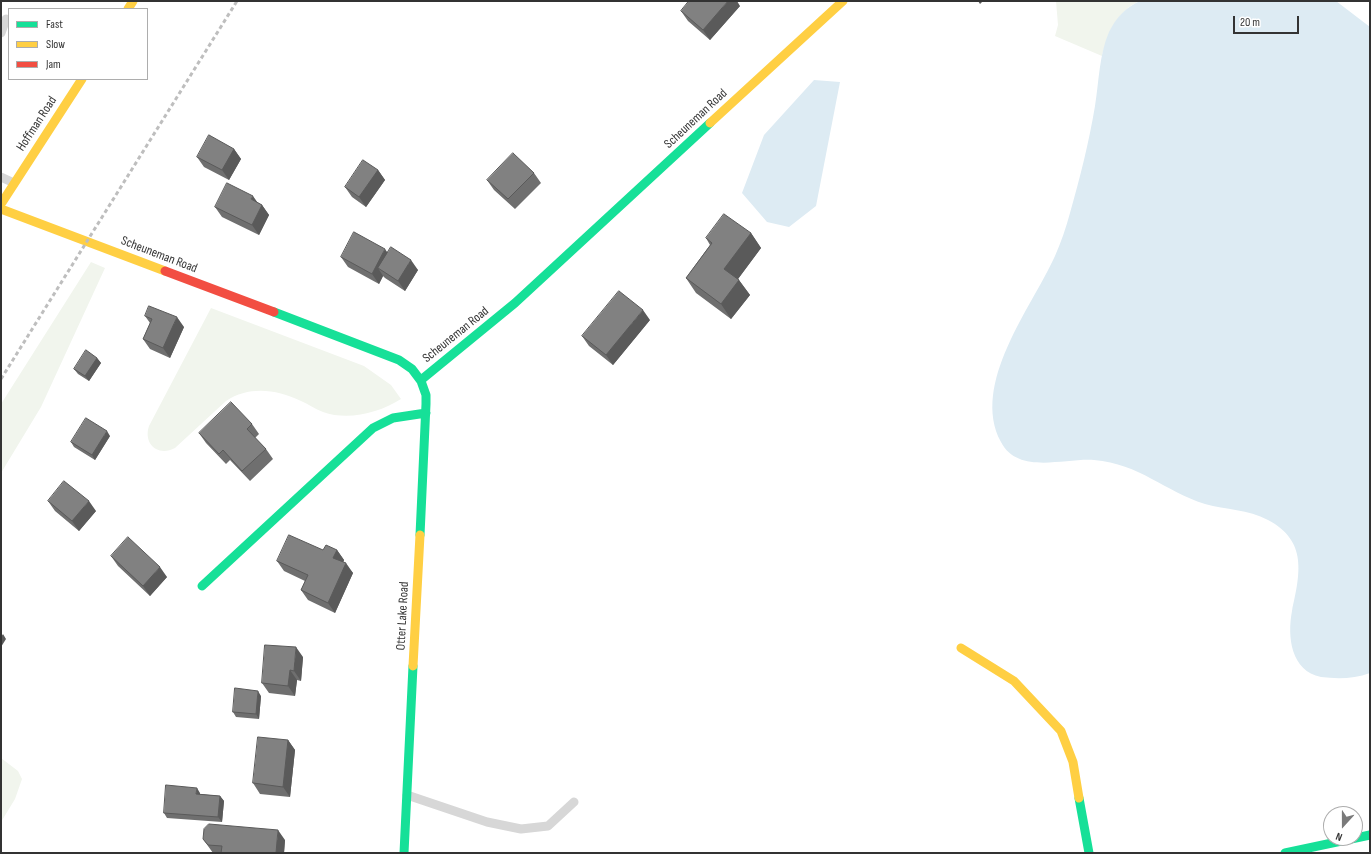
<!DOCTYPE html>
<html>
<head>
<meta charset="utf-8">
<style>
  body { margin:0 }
  #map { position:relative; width:1371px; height:854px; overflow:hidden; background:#fff; font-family:"Sofia Sans Condensed",sans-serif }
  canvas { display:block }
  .frame { position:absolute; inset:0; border:2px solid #333; pointer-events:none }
  .legend { position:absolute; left:8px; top:8px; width:140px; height:72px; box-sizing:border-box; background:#fff; border:1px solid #adadad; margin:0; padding:5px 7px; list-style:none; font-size:12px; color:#333 }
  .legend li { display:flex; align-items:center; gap:8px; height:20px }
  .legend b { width:20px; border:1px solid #adadad }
  .north { position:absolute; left:1323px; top:806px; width:40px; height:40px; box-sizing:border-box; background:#fff; border:1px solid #adadad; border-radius:50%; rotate:201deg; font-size:11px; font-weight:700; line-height:16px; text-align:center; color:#333 }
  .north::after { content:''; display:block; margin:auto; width:14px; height:18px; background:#7a7a7a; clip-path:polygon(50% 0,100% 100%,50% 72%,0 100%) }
  .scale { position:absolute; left:1233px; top:16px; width:66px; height:18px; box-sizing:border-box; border:2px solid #333; border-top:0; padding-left:5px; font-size:12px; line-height:14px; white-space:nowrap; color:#333; -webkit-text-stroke:3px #fff; paint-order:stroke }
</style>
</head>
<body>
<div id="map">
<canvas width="1371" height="854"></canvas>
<div class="frame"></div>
<ul class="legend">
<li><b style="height:5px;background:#16e098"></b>Fast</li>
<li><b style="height:5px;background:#ffcf43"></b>Slow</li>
<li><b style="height:5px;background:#f24e42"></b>Jam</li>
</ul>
<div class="north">N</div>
<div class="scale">20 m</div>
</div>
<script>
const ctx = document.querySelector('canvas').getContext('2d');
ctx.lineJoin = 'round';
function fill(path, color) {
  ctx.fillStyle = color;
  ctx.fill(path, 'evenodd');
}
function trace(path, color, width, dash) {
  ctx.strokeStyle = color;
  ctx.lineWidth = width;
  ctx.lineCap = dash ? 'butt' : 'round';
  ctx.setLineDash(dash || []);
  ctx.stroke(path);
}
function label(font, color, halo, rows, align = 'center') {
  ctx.font = font + ' "Sofia Sans Condensed",sans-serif';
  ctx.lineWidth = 4;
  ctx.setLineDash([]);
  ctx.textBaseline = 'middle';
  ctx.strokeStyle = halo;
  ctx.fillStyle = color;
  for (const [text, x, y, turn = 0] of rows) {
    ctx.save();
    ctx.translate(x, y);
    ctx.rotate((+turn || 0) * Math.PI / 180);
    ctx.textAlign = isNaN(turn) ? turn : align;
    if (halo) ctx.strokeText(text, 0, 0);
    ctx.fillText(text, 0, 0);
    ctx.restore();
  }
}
const green = new Path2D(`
  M 1056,1 L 1140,1 C 1118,10 1107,35 1102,56 L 1055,36 L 1058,25 Z
  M 91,262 L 105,268 L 41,407 L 1,473 L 1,404 Z
  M 211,308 L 364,366 L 391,385 L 401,399 C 379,413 348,421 323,412 C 315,409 308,404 301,401 C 276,389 249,386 226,401 L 175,448 C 158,457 143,444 149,426 Z
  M 1,758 L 18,771 L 22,779 L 15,799 L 1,822 Z`);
const water = new Path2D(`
  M 1140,1 L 1336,1 L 1370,27 L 1370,673 C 1354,679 1337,679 1321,677 C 1291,671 1287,637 1292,611 C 1300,574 1308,541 1268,520 C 1248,509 1226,510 1205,504 C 1164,491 1140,464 1094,460 C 1064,458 1018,475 1001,442 C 970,384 1032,307 1055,256 C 1061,242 1066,228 1070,213 C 1080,178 1089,142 1095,106 C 1099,82 1099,55 1109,32 C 1116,18 1126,7 1140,1 Z
  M 814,80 L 840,82 L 816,206 L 789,227 L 767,222 L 742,193 L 764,135 Z`);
const lane = new Path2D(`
  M 1,33 L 6,19
  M 1,177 L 14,183
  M 407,795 L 487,822 L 521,829 L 548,826 L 574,802`);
const fast = new Path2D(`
  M 274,312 L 399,360 L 412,369 L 421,381 L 426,395 L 426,404 L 420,535
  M 421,380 L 515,303 L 710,123
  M 202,586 L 373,428 L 393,418 L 426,413
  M 1079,798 L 1089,853
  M 404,853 L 413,666
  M 1285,853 L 1370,835`);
const slow = new Path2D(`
  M 128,9 L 133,1
  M 710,123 L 843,1
  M 1,204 L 82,79
  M 1,209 L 165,271
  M 961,648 L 1014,681 L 1061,731 L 1073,762 L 1079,798
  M 413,666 L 420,535`);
const jam = new Path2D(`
  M 165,271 L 274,312`);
const rail = new Path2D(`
  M 1,379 L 237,1`);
const wall = new Path2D(`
  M 740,6 L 710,40 L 688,21 L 681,11 Z
  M 234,149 L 241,159 L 229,180 L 204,167 L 197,157 Z
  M 378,170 L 385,180 L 366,207 L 352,197 L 345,187 Z
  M 534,173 L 541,183 L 515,209 L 494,190 L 487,180 Z
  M 257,202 L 262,205 L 269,215 L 259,235 L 222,217 L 215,207 Z
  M 751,233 L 761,248 L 738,279 L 750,295 L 731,319 L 696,293 L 686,278 L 710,245 L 706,238 Z
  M 388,252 L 418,270 L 405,291 L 385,278 L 383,276 L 379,284 L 348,267 L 341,257 Z
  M 145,316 L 184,327 L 170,358 L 150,349 L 143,339 L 150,323 Z
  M 650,320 L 613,365 L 589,346 L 582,336 Z
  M 97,358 L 101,363 L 89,381 L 78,374 L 74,369 Z
  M 252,424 L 259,434 L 255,438 L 266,449 L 273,459 L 250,481 L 230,460 L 226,464 L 206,443 L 199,433 Z
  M 110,436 L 95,460 L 74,447 L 71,442 Z
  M 48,501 L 96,511 L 79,531 L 55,511 Z
  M 323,550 L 337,550 L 344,560 L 343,562 L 353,573 L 335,613 L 308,600 L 301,590 L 305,581 L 284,571 L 277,561 Z
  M 111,556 L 167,577 L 150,596 L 118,566 Z
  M 303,657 L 301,681 L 297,680 L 295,696 L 269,693 L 262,683 Z
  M 261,696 L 259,719 L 236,717 L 233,712 Z
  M 288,740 L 295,750 L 290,797 L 260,794 L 253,783 Z
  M 200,793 L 200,794 L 220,796 L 224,801 L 222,822 L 167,818 L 164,813 Z
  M 203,839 L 285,840 L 284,853 L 213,853 Z`);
const shadedWall = new Path2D(`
  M 728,1 L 737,1 L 740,6 L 710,40 L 703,30 Z
  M 978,1 L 983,1 L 980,4 Z
  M 234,149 L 241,159 L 229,180 L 222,170 Z
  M 378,170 L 385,180 L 366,207 L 359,197 Z
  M 253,196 L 260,206 L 251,199 Z
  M 262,205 L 269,215 L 259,235 L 252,225 Z
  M 751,233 L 761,248 L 735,283 L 724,269 Z
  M 385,249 L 392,259 L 378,268 L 383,276 L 379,284 L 372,274 Z
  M 411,260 L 418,270 L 405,291 L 398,281 Z
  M 739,280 L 750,295 L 731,319 L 721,304 Z
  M 643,310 L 650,320 L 613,365 L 606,355 Z
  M 177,317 L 184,327 L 170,358 L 163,348 Z
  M 97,358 L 101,363 L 89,381 L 85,376 Z
  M 107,431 L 110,436 L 95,460 L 92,455 Z
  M 89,501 L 96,511 L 79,531 L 72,521 Z
  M 337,550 L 344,560 L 341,568 L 333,558 Z
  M 346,563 L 353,573 L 335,613 L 328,603 Z
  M 160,567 L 167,577 L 150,596 L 143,586 Z
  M 3,634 L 6,639 L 1,647 L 1,637 Z
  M 296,647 L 303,657 L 301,681 L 294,671 Z
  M 290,670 L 297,680 L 295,696 L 288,686 Z
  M 258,691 L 261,696 L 259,719 L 256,714 Z
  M 288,740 L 295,750 L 290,797 L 283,787 Z
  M 197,788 L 200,793 L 200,799 L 196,794 Z
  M 220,796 L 224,801 L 222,822 L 218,817 Z
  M 278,830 L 285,840 L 284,853 L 276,853 Z`);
const building = new Path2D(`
  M 689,1 L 728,1 L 703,30 L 681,11 Z
  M 209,135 L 234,149 L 222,170 L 197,157 Z
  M 513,153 L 534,173 L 508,199 L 487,180 Z
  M 363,160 L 378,170 L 359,197 L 345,187 Z
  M 227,183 L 253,196 L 251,199 L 262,205 L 252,225 L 215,207 Z
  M 724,214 L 751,233 L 724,269 L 739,280 L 721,304 L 686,278 L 712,243 L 706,238 Z
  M 354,232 L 385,249 L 372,274 L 341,257 Z
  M 391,247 L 411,260 L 398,281 L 378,268 Z
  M 619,291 L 643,310 L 606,355 L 582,336 Z
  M 149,306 L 177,317 L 163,348 L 143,339 L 152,319 L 145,316 Z
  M 86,350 L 97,358 L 85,376 L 74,369 Z
  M 231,402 L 252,424 L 247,429 L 266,449 L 242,471 L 223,450 L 219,454 L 199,433 Z
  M 86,418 L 107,431 L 92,455 L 71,442 Z
  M 64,481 L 89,501 L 72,521 L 48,501 Z
  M 289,535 L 323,550 L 326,545 L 337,550 L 333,558 L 346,563 L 328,603 L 301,590 L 308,575 L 277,561 Z
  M 128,537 L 160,567 L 143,586 L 111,556 Z
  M 265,645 L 296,647 L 294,671 L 290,670 L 288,686 L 262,683 Z
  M 235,688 L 258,691 L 256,714 L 233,712 Z
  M 258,737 L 288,740 L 283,787 L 253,783 Z
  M 166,785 L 197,788 L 196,794 L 220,796 L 218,817 L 164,813 Z
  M 209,824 L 278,830 L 276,853 L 221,853 L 222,846 L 208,845 L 203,839 L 204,829 Z`);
const streetNames = [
  ["Scheuneman Road",696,119,-43],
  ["Hoffman Road",37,124,-57],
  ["Scheuneman Road",159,255,21],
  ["Scheuneman Road",456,335,-39],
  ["Otter Lake Road",403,616,-87]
];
fill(green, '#f1f5ed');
fill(water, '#ddebf3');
trace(lane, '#d7d7d7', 9);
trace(fast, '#16e098', 9);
trace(slow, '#ffcf43', 9);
trace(jam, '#f24e42', 9);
trace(rail, '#bebebe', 3, [4, 3]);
fill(wall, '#6f6f6f');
fill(shadedWall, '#5a5a5a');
fill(building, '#818181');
trace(building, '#5a5a5a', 1);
label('13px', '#333', '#fff', streetNames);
</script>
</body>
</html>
